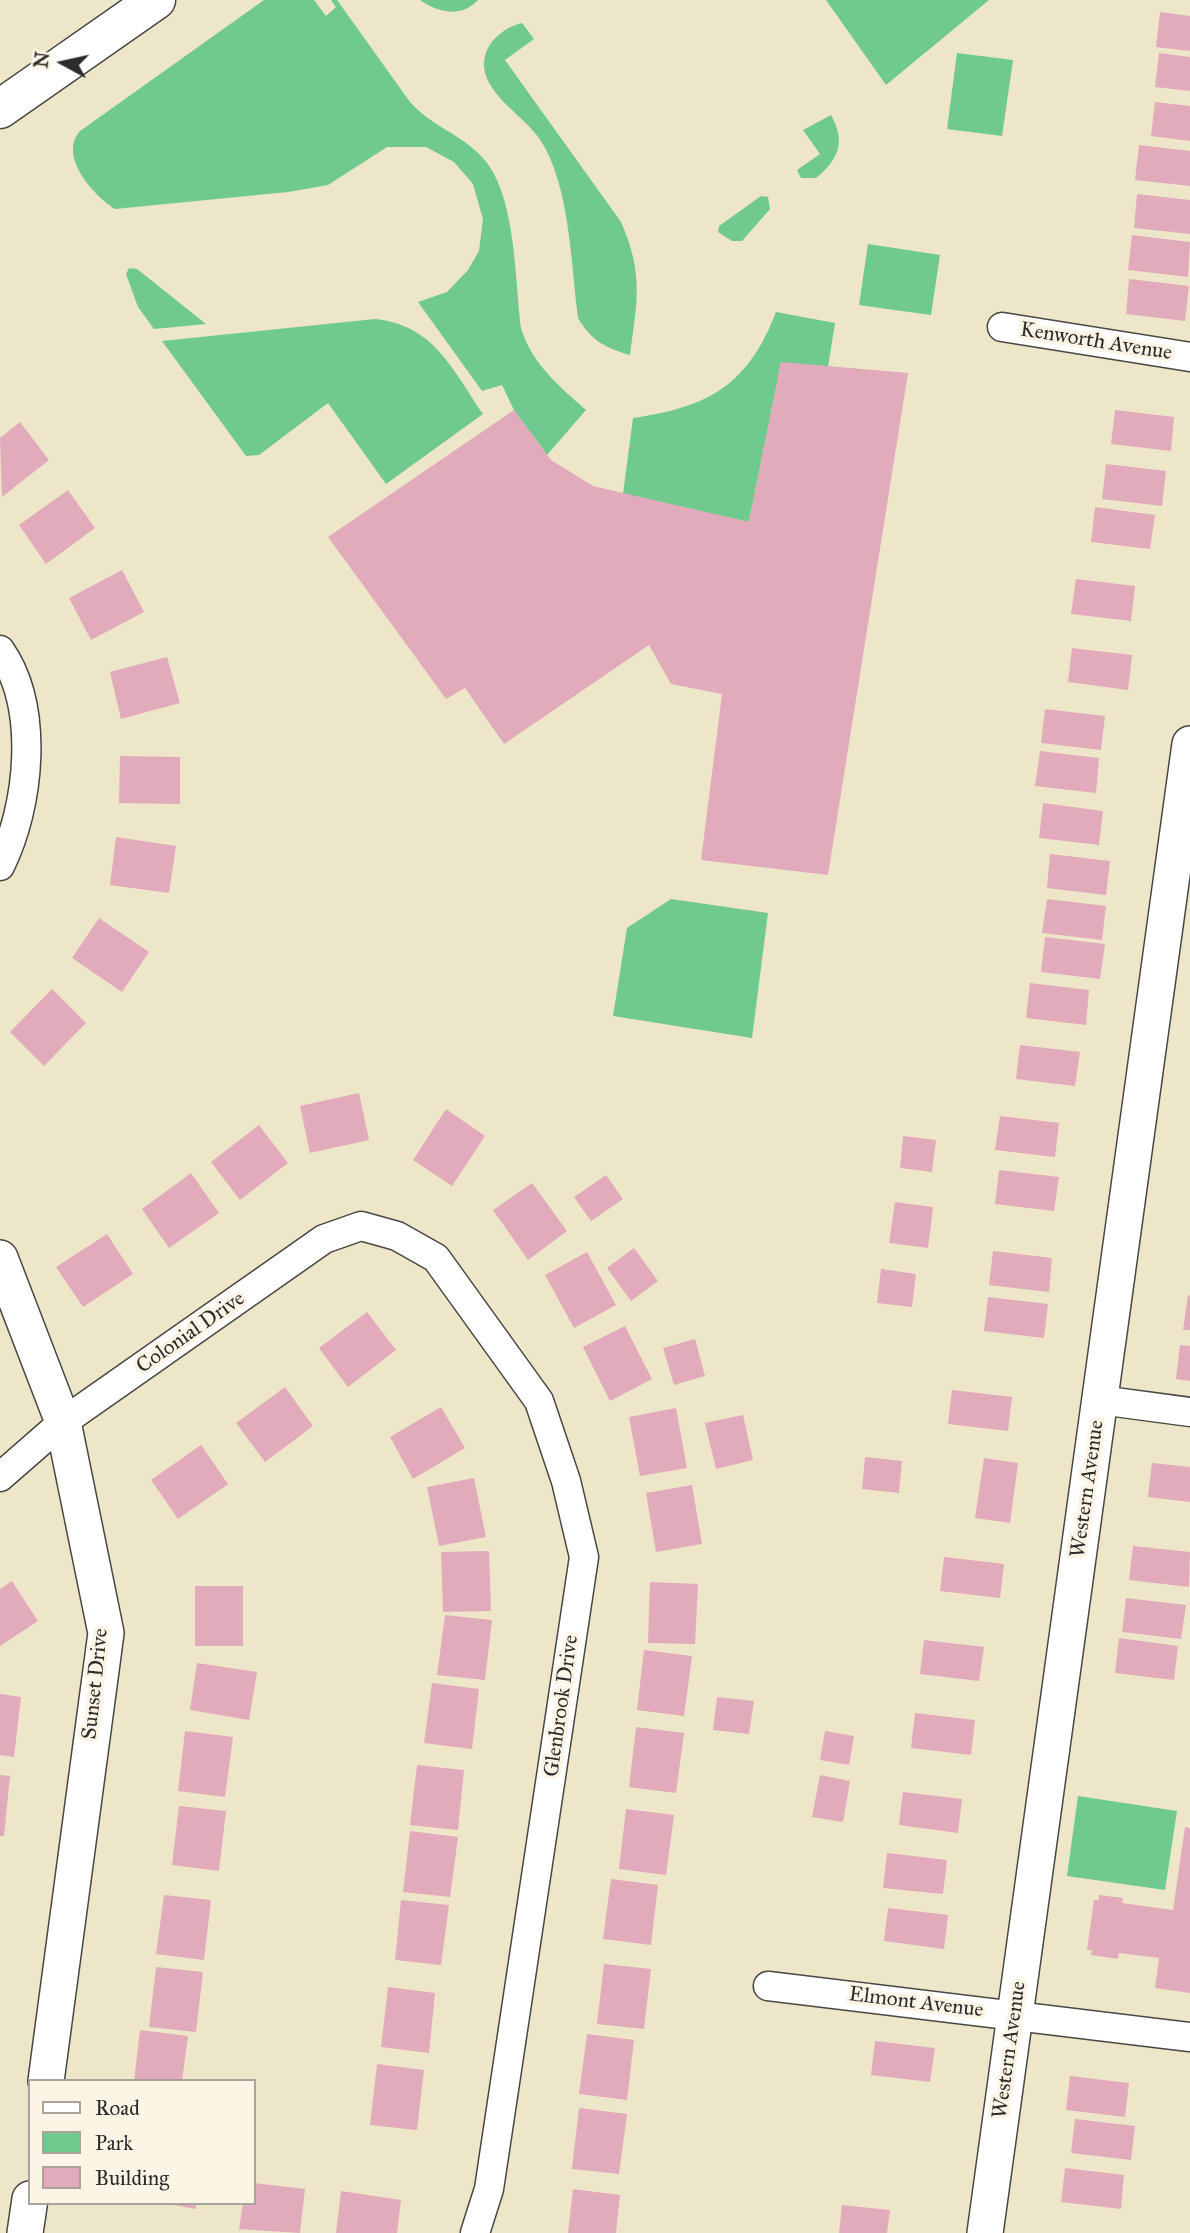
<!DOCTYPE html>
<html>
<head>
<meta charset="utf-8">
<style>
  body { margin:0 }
  #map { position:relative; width:1190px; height:2233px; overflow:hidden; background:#eee6c8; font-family:"IM FELL Great Primer",serif }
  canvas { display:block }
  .legend { position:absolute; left:28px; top:2079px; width:228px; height:126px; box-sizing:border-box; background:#fcf5e5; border:2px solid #a8a49b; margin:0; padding:9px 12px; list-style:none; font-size:21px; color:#2b2b2b }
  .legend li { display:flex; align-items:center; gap:14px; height:35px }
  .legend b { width:35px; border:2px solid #a8a49b }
  .north { position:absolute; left:28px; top:28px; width:70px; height:70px; -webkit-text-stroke:5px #fcf5e5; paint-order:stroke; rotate:278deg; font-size:19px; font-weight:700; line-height:28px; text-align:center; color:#2b2b2b }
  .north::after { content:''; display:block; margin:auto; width:24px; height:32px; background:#2b2b2b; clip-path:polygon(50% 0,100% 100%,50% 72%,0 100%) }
</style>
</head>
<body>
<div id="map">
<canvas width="1190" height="2233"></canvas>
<ul class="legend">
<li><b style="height:9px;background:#fff"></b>Road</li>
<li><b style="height:19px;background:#70c98f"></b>Park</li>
<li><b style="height:19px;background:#e2abbb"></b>Building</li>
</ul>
<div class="north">N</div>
</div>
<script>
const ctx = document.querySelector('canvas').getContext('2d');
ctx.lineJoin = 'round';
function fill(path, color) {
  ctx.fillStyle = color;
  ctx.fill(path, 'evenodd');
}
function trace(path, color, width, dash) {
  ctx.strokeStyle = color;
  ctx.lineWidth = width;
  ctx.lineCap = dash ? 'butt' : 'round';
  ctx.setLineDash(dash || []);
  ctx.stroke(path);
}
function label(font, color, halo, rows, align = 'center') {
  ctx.font = font + ' "IM FELL Great Primer",serif';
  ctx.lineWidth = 7;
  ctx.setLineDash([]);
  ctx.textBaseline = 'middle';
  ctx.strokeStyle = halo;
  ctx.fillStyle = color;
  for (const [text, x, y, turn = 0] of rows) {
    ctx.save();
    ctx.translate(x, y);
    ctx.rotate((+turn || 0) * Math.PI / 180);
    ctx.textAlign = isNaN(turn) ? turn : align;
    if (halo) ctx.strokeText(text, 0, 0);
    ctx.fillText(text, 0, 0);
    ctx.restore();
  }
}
const green = new Path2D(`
  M 264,0 L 314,0 L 326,16 L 336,7 L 331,0 L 337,0 L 410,102 C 431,126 461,134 482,157 C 516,192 515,280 521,328 C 532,364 559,386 586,410 L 547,455 L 514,410 L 502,385 L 482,391 L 418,302 L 447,292 L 468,270 L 479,251 L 483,219 L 473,184 L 454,162 L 426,147 L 387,147 L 328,185 L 288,192 L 115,209 C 93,195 58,156 80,131 Z
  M 420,0 L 478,0 C 461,18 439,13 420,0 Z
  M 826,0 L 989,0 L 886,85 Z
  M 522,23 L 534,39 L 505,60 L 621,222 C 644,274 637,301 630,355 C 605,348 591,340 578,318 C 571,264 570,187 541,141 C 526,117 487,97 484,67 C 483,43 503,28 522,23 Z
  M 957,53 L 1013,60 L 1002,136 L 947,129 Z
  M 831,115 C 846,142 839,159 816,178 L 801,178 L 797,170 L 820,154 L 803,130 Z
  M 761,196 L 768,197 L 770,209 L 742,241 L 732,241 L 718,232 L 719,226 Z
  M 868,244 L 940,255 L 931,315 L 859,305 Z
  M 129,268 L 137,269 L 206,324 L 154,329 L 138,307 L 126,274 Z
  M 776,312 L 835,323 L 828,367 L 781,363 L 749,522 L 623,494 L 633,418 C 709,407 748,385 776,312 Z
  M 375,319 C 434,325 452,369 483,414 L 386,484 L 328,403 L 259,455 L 246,456 L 162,341 Z
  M 671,899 L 768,913 L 752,1038 L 613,1016 L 627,928 Z
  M 1078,1796 L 1177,1811 L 1165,1890 L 1067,1876 Z`);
const building = new Path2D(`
  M 1160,12 L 1190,16 L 1190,51 L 1156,47 Z
  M 1159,53 L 1190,57 L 1190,91 L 1155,87 Z
  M 1155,102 L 1190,106 L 1190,141 L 1151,136 Z
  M 1139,145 L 1190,151 L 1190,186 L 1135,180 Z
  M 1137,194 L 1190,200 L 1190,234 L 1134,228 Z
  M 1132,235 L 1190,242 L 1188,277 L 1128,270 Z
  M 1129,279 L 1189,286 L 1185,321 L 1126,314 Z
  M 781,362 L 908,373 L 828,875 L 701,860 L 722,694 L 671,684 L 649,645 L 504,744 L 465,688 L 446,699 L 328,537 L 514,410 L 551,460 L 593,486 L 749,522 Z
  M 1115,410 L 1174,417 L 1171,451 L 1111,444 Z
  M 20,422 L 49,460 L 2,497 L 0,438 Z
  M 1106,464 L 1166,471 L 1162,506 L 1102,499 Z
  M 68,490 L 95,528 L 46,564 L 19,525 Z
  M 1095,507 L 1155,515 L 1150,549 L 1091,542 Z
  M 122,570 L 144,612 L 91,640 L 69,598 Z
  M 1076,579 L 1135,586 L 1131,621 L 1071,614 Z
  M 1072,648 L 1132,655 L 1128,690 L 1068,682 Z
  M 167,657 L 180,703 L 121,719 L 110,672 Z
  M 1045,709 L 1105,716 L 1101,750 L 1041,743 Z
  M 1040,751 L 1099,758 L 1096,793 L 1035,786 Z
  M 120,756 L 180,757 L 180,804 L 119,803 Z
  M 1043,803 L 1103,811 L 1099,845 L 1039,838 Z
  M 116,837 L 176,846 L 169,893 L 110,885 Z
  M 1050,854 L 1110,861 L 1106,895 L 1047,888 Z
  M 1047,899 L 1106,906 L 1102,940 L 1042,933 Z
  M 99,918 L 149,952 L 122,992 L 72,958 Z
  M 1045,937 L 1105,944 L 1100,979 L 1041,972 Z
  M 1030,983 L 1089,990 L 1086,1025 L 1026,1018 Z
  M 52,989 L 86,1023 L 44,1066 L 10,1032 Z
  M 1020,1045 L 1080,1052 L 1075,1086 L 1016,1079 Z
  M 359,1093 L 369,1140 L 310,1153 L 300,1106 Z
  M 446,1109 L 485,1136 L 452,1186 L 413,1160 Z
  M 1000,1116 L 1059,1123 L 1055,1157 L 995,1150 Z
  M 259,1125 L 288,1163 L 240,1200 L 211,1162 Z
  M 903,1136 L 936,1140 L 932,1172 L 900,1168 Z
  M 999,1170 L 1059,1177 L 1054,1211 L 995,1204 Z
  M 191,1173 L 219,1213 L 169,1248 L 142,1209 Z
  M 606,1175 L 623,1199 L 591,1221 L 574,1197 Z
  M 532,1183 L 567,1231 L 528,1260 L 493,1210 Z
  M 895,1202 L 933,1207 L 928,1248 L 889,1243 Z
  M 107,1234 L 133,1274 L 83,1307 L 56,1267 Z
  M 634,1248 L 658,1281 L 631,1301 L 607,1268 Z
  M 993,1251 L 1052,1258 L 1049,1292 L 989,1285 Z
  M 587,1252 L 616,1305 L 574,1328 L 545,1275 Z
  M 881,1269 L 916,1274 L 912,1307 L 877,1303 Z
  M 1188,1295 L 1190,1296 L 1190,1330 L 1183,1330 Z
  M 988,1297 L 1048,1304 L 1044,1338 L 984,1331 Z
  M 367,1312 L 396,1350 L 348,1387 L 319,1348 Z
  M 625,1326 L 652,1379 L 610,1401 L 583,1347 Z
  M 695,1339 L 705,1376 L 674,1385 L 663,1348 Z
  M 1180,1345 L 1190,1346 L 1190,1381 L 1176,1379 Z
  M 285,1387 L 313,1426 L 265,1462 L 236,1423 Z
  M 952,1390 L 1012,1397 L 1008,1431 L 948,1424 Z
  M 441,1407 L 465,1448 L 413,1479 L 390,1437 Z
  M 676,1408 L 687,1468 L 640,1476 L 629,1417 Z
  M 743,1415 L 753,1460 L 716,1469 L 705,1423 Z
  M 201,1445 L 228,1484 L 178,1519 L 151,1480 Z
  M 865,1457 L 902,1461 L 899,1493 L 862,1489 Z
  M 984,1458 L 1018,1463 L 1010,1523 L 975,1518 Z
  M 1152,1463 L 1190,1467 L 1190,1502 L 1148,1497 Z
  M 474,1478 L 486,1537 L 439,1546 L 427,1487 Z
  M 692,1485 L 702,1544 L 656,1552 L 646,1493 Z
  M 1133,1546 L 1190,1552 L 1189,1587 L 1129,1580 Z
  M 489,1551 L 491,1611 L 443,1612 L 441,1552 Z
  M 944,1557 L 1004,1564 L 1000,1598 L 940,1591 Z
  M 12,1581 L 38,1621 L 0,1646 L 0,1589 Z
  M 650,1582 L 698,1584 L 695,1644 L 648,1643 Z
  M 195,1586 L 243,1586 L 243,1646 L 195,1646 Z
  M 1126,1598 L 1186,1605 L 1181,1639 L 1122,1632 Z
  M 445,1615 L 492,1620 L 485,1680 L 437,1675 Z
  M 1119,1638 L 1178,1646 L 1174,1680 L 1115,1673 Z
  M 924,1640 L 984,1647 L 979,1681 L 920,1674 Z
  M 644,1650 L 692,1656 L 684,1716 L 637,1710 Z
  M 197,1663 L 257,1672 L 249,1720 L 190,1710 Z
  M 432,1683 L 479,1689 L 472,1749 L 424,1743 Z
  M 0,1694 L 21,1697 L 14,1757 L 0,1755 Z
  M 717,1697 L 754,1701 L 749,1734 L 713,1730 Z
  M 915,1713 L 975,1720 L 971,1755 L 911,1748 Z
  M 636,1727 L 684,1733 L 676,1793 L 629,1787 Z
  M 185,1731 L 233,1737 L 225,1797 L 178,1791 Z
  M 825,1731 L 854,1736 L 849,1765 L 820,1760 Z
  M 417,1765 L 464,1770 L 458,1830 L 410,1825 Z
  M 0,1775 L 10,1776 L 4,1836 L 0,1836 Z
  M 820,1775 L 850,1781 L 843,1822 L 812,1817 Z
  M 903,1792 L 962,1799 L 958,1833 L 899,1825 Z
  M 179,1806 L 226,1811 L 219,1871 L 172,1865 Z
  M 626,1809 L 674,1815 L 666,1875 L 619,1869 Z
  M 1185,1827 L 1190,1828 L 1190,1993 L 1155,1988 L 1159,1958 L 1119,1953 L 1118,1959 L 1091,1955 L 1092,1950 L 1087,1950 L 1094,1900 L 1099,1900 L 1099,1895 L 1123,1898 L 1122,1903 L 1173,1910 Z
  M 410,1831 L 458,1837 L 450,1897 L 403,1892 Z
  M 887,1853 L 947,1860 L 943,1894 L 883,1888 Z
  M 611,1879 L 658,1885 L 651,1945 L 603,1939 Z
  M 164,1895 L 211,1900 L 204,1960 L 156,1954 Z
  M 401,1900 L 449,1905 L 441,1965 L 395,1960 Z
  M 888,1908 L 948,1915 L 944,1949 L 884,1941 Z
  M 604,1964 L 651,1969 L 644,2029 L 597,2024 Z
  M 156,1967 L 203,1972 L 196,2032 L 149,2027 Z
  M 388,1987 L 435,1993 L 429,2053 L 381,2047 Z
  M 140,2030 L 188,2036 L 182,2081 L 134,2081 Z
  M 587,2034 L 634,2040 L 627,2100 L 579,2094 Z
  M 875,2041 L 935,2048 L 930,2082 L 871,2075 Z
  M 377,2064 L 424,2070 L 417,2130 L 370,2125 Z
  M 1070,2076 L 1129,2083 L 1125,2117 L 1066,2110 Z
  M 579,2108 L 627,2114 L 619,2174 L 572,2169 Z
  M 1075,2119 L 1135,2126 L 1131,2160 L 1071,2153 Z
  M 1065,2168 L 1124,2175 L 1121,2209 L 1061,2202 Z
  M 254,2183 L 305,2189 L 300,2233 L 239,2229 L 243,2203 L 254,2203 Z
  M 573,2189 L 620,2195 L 616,2233 L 568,2233 Z
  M 341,2191 L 401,2200 L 397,2233 L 336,2233 Z
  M 163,2203 L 196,2203 L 196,2209 Z
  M 842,2205 L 890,2210 L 887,2233 L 839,2233 Z`);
const minor = new Path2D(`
  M 1002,327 L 1190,357
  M 0,650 C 40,707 30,806 0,866
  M 1100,1400 L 1190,1412
  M 0,1477 L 63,1422 L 324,1239 L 361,1226 L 397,1236 L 436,1258 L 539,1401 L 566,1481 L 584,1557 L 489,2189 L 475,2233
  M 768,1986 L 1190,2037`);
const tertiary = new Path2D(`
  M 0,1258 L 63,1422 L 106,1633 L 46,2081
  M 25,2233 L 30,2199
  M 985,2233 L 1190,744`);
const primary = new Path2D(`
  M 0,109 L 156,0`);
const streetNames = [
  ["Kenworth Avenue",1096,342,9],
  ["Colonial Drive",191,1333,-35],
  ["Western Avenue",1088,1489,-82],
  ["Sunset Drive",96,1684,-84],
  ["Glenbrook Drive",562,1706,-82],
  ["Elmont Avenue",916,2003,7],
  ["Western Avenue",1010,2050,-82]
];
fill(green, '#70c98f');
fill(building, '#e2abbb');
trace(minor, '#484743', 31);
trace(tertiary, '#484743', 38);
trace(primary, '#484743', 41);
trace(minor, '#fff', 28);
trace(tertiary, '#fff', 35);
trace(primary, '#fff', 38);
label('21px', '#2b2b2b', '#fcf5e5', streetNames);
</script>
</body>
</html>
